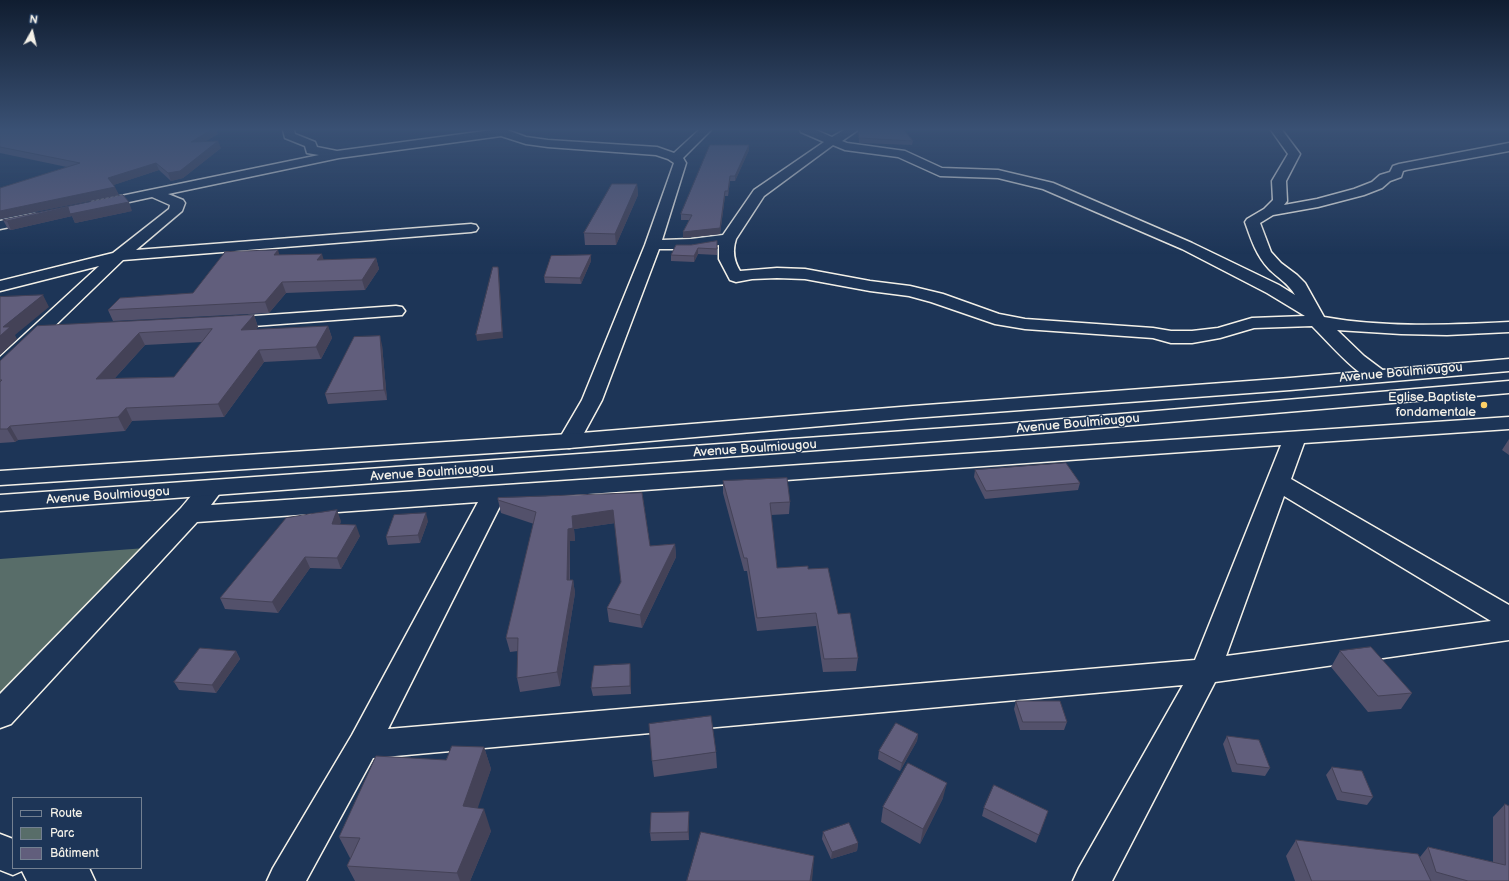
<!DOCTYPE html>
<html>
<head>
<meta charset="utf-8">
<style>
  body { margin:0 }
  #map { position:relative; width:1509px; height:881px; overflow:hidden; background:#1d3557; font-family:"Balsamiq Sans",sans-serif }
  canvas { display:block }
  .legend { position:absolute; left:12px; top:797px; width:130px; height:72px; box-sizing:border-box; background:#1d3557; border:1px solid #738091; margin:0; padding:5px 7px; list-style:none; font-size:12px; color:#f4f1e8 }
  .legend li { display:flex; align-items:center; gap:8px; height:20px }
  .legend b { width:20px; border:1px solid #738091 }
  .north { position:absolute; left:12px; top:12px; width:40px; height:40px; -webkit-text-stroke:3px #1d3557; paint-order:stroke; rotate:8deg; font-size:11px; font-weight:700; line-height:16px; text-align:center; color:#f4f1e8 }
  .north::after { content:''; display:block; margin:auto; width:14px; height:18px; background:#f4f1e8; clip-path:polygon(50% 0,100% 100%,50% 72%,0 100%) }
</style>
</head>
<body>
<div id="map">
<canvas width="1509" height="881"></canvas>
<ul class="legend">
<li><b style="height:5px;background:#1d3557"></b>Route</li>
<li><b style="height:11px;background:#586d69"></b>Parc</li>
<li><b style="height:11px;background:#615e7c"></b>Bâtiment</li>
</ul>
<div class="north">N</div>
</div>
<script>
const ctx = document.querySelector('canvas').getContext('2d');
ctx.lineJoin = 'round';
function fill(path, color) {
  ctx.fillStyle = color;
  ctx.fill(path, 'evenodd');
}
function trace(path, color, width, dash) {
  ctx.strokeStyle = color;
  ctx.lineWidth = width;
  ctx.lineCap = dash ? 'butt' : 'round';
  ctx.setLineDash(dash || []);
  ctx.stroke(path);
}
function label(font, color, halo, rows, align = 'center') {
  ctx.font = font + ' "Balsamiq Sans",sans-serif';
  ctx.lineWidth = 3;
  ctx.setLineDash([]);
  ctx.textBaseline = 'middle';
  ctx.strokeStyle = halo;
  ctx.fillStyle = color;
  for (const [text, x, y, turn = 0] of rows) {
    ctx.save();
    ctx.translate(x, y);
    ctx.rotate((+turn || 0) * Math.PI / 180);
    ctx.textAlign = isNaN(turn) ? turn : align;
    if (halo) ctx.strokeText(text, 0, 0);
    ctx.fillText(text, 0, 0);
    ctx.restore();
  }
}
const green = new Path2D(`
  M 159,547 L 0,715 L 0,559 Z`);
const street = new Path2D(`
  M 283,130 L 294,130 L 295,134 L 315,142 L 317,147 L 337,151 L 492,130 L 507,130 L 526,137 L 548,140 L 657,147 L 674,153 L 699,130 L 711,130 L 683,158 L 686,163 L 662,240 L 691,239 L 723,235 L 754,190 L 824,142 L 801,132 L 800,130 L 816,130 L 832,137 L 844,130 L 858,130 L 842,141 L 847,143 L 905,151 L 942,168 L 998,170 L 1053,183 L 1192,243 L 1279,285 L 1295,295 C 1288,283 1278,278 1269,269 C 1256,255 1251,239 1245,222 L 1247,219 L 1264,209 L 1273,200 L 1272,181 L 1288,154 L 1271,130 L 1282,130 L 1300,154 L 1286,181 L 1287,201 L 1284,205 L 1317,199 L 1354,189 L 1372,182 L 1380,175 L 1390,172 L 1393,166 L 1399,164 L 1509,143 L 1509,151 L 1406,170 L 1403,171 L 1401,177 L 1390,181 L 1382,188 L 1364,195 L 1318,207 L 1273,215 L 1260,223 L 1271,252 L 1281,263 L 1297,275 L 1305,283 L 1324,317 C 1384,328 1448,325 1509,322 L 1509,332 L 1447,335 L 1401,334 L 1337,330 L 1364,356 L 1384,371 L 1387,375 L 1384,379 C 1379,380 1376,381 1372,380 C 1356,374 1325,339 1312,326 L 1254,328 L 1220,338 L 1192,343 L 1171,343 L 1153,338 L 1025,329 L 995,324 L 931,302 L 909,296 L 870,291 L 805,279 L 777,278 L 752,279 L 736,282 L 730,280 L 719,259 L 719,245 L 691,249 L 659,249 L 602,400 L 577,446 L 569,448 L 561,446 L 558,441 L 582,400 L 645,245 L 674,163 L 668,159 L 656,155 L 548,147 L 526,144 L 501,136 L 339,158 L 168,194 L 183,200 L 185,203 L 182,211 L 136,250 L 471,224 L 476,225 L 478,228 L 476,231 L 471,232 L 123,260 L 7,372 L 0,374 L 0,357 L 99,266 L 0,291 L 0,281 L 113,253 L 169,209 L 170,205 L 152,197 L 97,209 L 92,208 L 90,205 L 92,202 L 319,155 L 307,153 L 305,146 L 285,138 ZM 833,145 L 845,150 L 898,157 L 940,176 L 998,178 L 1043,189 L 1182,249 L 1267,293 L 1305,316 L 1252,318 L 1218,328 L 1192,331 L 1171,331 L 1153,328 L 1025,319 L 999,314 L 943,294 L 910,286 L 870,281 L 805,269 L 777,268 L 740,271 C 734,261 732,251 736,239 L 764,196 Z
  M 34,214 L 39,215 L 41,218 L 39,221 L 0,229 L 0,221 Z
  M 396,306 L 402,307 L 405,311 L 402,315 L 226,328 L 220,327 L 217,323 L 220,319 L 226,318 Z
  M 1509,417 L 1509,429 L 1304,443 L 1291,479 L 1509,605 L 1509,640 L 1215,682 L 1112,881 L 1073,881 L 1079,868 L 1183,685 L 373,758 L 306,881 L 267,881 L 273,868 L 352,735 L 478,502 L 197,522 L 11,724 L 0,728 L 0,694 L 181,508 C 193,495 200,479 219,484 L 223,489 L 211,505 ZM 1281,445 L 1195,660 L 388,729 L 503,500 ZM 1284,496 L 1491,621 L 1226,656 Z
  M 0,834 L 13,839 L 13,868 L 89,868 L 95,881 L 27,881 L 22,871 L 13,875 L 0,870 Z`);
const highway = new Path2D(`
  M 1509,359 L 1509,371 L 1290,390 L 913,418 L 569,448 L 0,485 L 0,471 L 569,434 L 913,406 L 1290,378 Z
  M 1509,381 L 1509,393 L 1004,436 L 0,511 L 0,495 L 1004,424 Z`);
const wall = new Path2D(`
  M 0,130 L 218,134 L 206,141 L 221,148 L 183,178 L 171,181 L 159,170 L 113,185 L 119,195 L 0,219 L 0,188 L 67,167 L 0,153 Z
  M 859,130 L 913,141 L 912,145 L 859,143 Z
  M 749,145 L 749,150 L 735,181 L 730,181 L 728,196 L 725,196 L 720,234 L 683,238 L 683,232 L 689,220 L 681,220 L 681,214 Z
  M 637,184 L 638,195 L 616,245 L 585,245 L 584,233 Z
  M 132,211 L 75,223 L 72,216 L 11,230 L 8,229 L 3,220 Z
  M 717,241 L 717,255 L 698,254 L 694,262 L 671,261 L 671,255 L 691,245 Z
  M 280,255 L 324,260 L 376,258 L 379,269 L 365,290 L 286,293 L 269,313 L 113,321 L 108,310 L 193,293 Z
  M 591,261 L 581,284 L 545,283 L 544,277 Z
  M 254,315 L 258,327 L 256,330 L 328,326 L 332,338 L 321,359 L 264,362 L 224,417 L 132,421 L 125,431 L 18,440 L 15,442 L 0,443 L 0,361 L 37,326 ZM 202,342 L 174,377 L 115,378 L 145,345 Z
  M 382,345 L 387,400 L 328,404 L 325,394 Z
  M 1509,439 L 1509,455 L 1502,450 Z
  M 975,470 L 1080,483 L 1078,490 L 985,499 L 974,477 Z
  M 723,481 L 790,502 L 789,514 L 771,515 L 777,568 L 808,569 L 838,614 L 858,658 L 856,671 L 823,672 L 816,626 L 757,631 L 747,571 L 744,571 L 723,493 Z
  M 642,493 L 650,546 L 675,544 L 676,557 L 642,628 L 609,622 L 607,608 L 621,582 L 615,523 L 574,529 L 575,541 L 570,541 L 570,580 L 573,580 L 575,593 L 560,686 L 520,692 L 517,678 L 518,651 L 510,652 L 506,638 L 534,524 L 501,513 L 498,500 Z
  M 341,521 L 340,524 L 360,536 L 341,569 L 310,568 L 278,613 L 225,609 L 220,598 Z
  M 428,521 L 420,543 L 388,545 L 386,537 Z
  M 236,651 L 240,659 L 216,693 L 179,690 L 174,682 Z
  M 1340,651 L 1412,693 L 1401,709 L 1368,712 L 1331,667 Z
  M 631,672 L 631,694 L 593,696 L 591,688 Z
  M 1016,701 L 1067,722 L 1064,730 L 1020,730 L 1014,709 Z
  M 918,734 L 917,741 L 900,771 L 878,759 L 879,751 Z
  M 1227,736 L 1270,768 L 1265,776 L 1232,772 L 1223,744 Z
  M 484,747 L 491,769 L 477,808 L 491,831 L 470,881 L 355,881 L 347,866 L 351,858 L 350,858 L 339,837 L 446,760 Z
  M 716,752 L 717,768 L 654,777 L 652,761 Z
  M 1332,767 L 1373,797 L 1367,805 L 1337,800 L 1326,775 Z
  M 943,798 L 920,844 L 881,822 L 883,807 Z
  M 1505,804 L 1509,881 L 1295,881 L 1286,856 L 1296,840 L 1420,857 L 1428,847 L 1493,862 L 1493,817 Z
  M 984,808 L 1048,811 L 1036,843 L 982,816 Z
  M 689,820 L 689,840 L 651,841 L 650,833 Z
  M 823,832 L 858,843 L 857,851 L 831,859 L 822,839 Z`);
const shadedWall = new Path2D(`
  M 211,130 L 217,130 L 218,134 L 194,148 L 191,142 Z
  M 218,141 L 221,148 L 183,178 L 171,181 L 168,173 Z
  M 749,145 L 749,150 L 735,181 L 735,176 Z
  M 156,163 L 159,170 L 111,186 L 108,178 Z
  M 730,176 L 730,181 L 728,196 L 728,191 Z
  M 637,184 L 638,195 L 616,245 L 615,234 Z
  M 115,187 L 119,195 L 0,219 L 0,211 Z
  M 725,191 L 725,196 L 720,234 L 683,238 L 683,232 Z
  M 129,202 L 132,211 L 75,223 L 72,216 L 11,230 L 7,221 L 68,207 Z
  M 698,248 L 698,254 L 694,262 L 694,256 Z
  M 278,250 L 281,260 L 274,255 Z
  M 322,254 L 325,264 L 317,260 Z
  M 591,255 L 591,261 L 581,284 L 580,278 Z
  M 376,258 L 379,269 L 365,290 L 362,280 Z
  M 498,267 L 499,273 L 503,338 L 477,341 L 476,335 Z
  M 282,282 L 286,293 L 269,313 L 265,302 Z
  M 43,295 L 49,307 L 15,335 L 17,339 L 0,355 L 0,336 L 3,327 Z
  M 254,315 L 258,327 L 246,342 L 241,330 Z
  M 328,326 L 332,338 L 321,359 L 316,347 Z
  M 139,333 L 145,345 L 102,392 L 96,379 Z
  M 380,336 L 382,345 L 387,400 L 384,390 Z
  M 259,350 L 264,362 L 224,417 L 218,404 Z
  M 126,408 L 132,421 L 125,431 L 118,417 Z
  M 10,426 L 18,440 L 15,442 L 7,429 Z
  M 337,510 L 341,521 L 336,535 L 332,524 Z
  M 613,510 L 615,523 L 574,529 L 575,541 L 570,541 L 569,593 L 567,580 L 568,529 L 572,516 Z
  M 426,513 L 428,521 L 420,543 L 418,535 Z
  M 356,525 L 360,536 L 341,569 L 337,558 Z
  M 675,544 L 676,557 L 642,628 L 640,615 Z
  M 305,557 L 310,568 L 278,613 L 272,602 Z
  M 573,580 L 575,593 L 560,686 L 557,672 Z
  M 236,651 L 240,659 L 216,693 L 212,685 Z
  M 630,664 L 631,672 L 631,694 L 630,686 Z
  M 918,734 L 917,741 L 900,771 L 902,763 Z
  M 484,747 L 491,769 L 471,828 L 463,806 Z
  M 947,783 L 943,798 L 920,844 L 923,829 Z
  M 484,809 L 491,831 L 470,881 L 460,881 L 457,873 Z
  M 689,812 L 689,840 L 688,832 Z
  M 858,843 L 857,851 L 831,859 L 832,852 Z
  M 814,856 L 813,871 L 812,881 L 810,881 Z`);
const building = new Path2D(`
  M 0,130 L 211,130 L 191,142 L 218,141 L 180,171 L 168,173 L 156,163 L 108,178 L 115,187 L 0,211 L 0,188 L 80,163 L 0,147 Z
  M 859,130 L 904,130 L 913,141 L 859,138 Z
  M 710,145 L 749,145 L 735,176 L 730,176 L 728,191 L 725,191 L 720,228 L 683,232 L 692,215 L 681,214 Z
  M 612,184 L 637,184 L 615,234 L 584,233 Z
  M 123,195 L 129,202 L 70,214 L 68,207 L 7,221 L 3,220 Z
  M 717,241 L 717,249 L 698,248 L 694,256 L 671,255 L 676,245 L 691,245 Z
  M 278,250 L 274,255 L 322,254 L 317,260 L 376,258 L 362,280 L 282,282 L 265,302 L 108,310 L 120,298 L 193,293 L 225,252 Z
  M 591,255 L 580,278 L 544,277 L 551,256 Z
  M 493,267 L 498,267 L 502,332 L 476,335 Z
  M 43,295 L 3,327 L 10,327 L 0,336 L 0,297 Z
  M 254,315 L 241,330 L 328,326 L 316,347 L 259,350 L 218,404 L 126,408 L 118,417 L 10,426 L 7,429 L 0,429 L 0,382 L 2,380 L 0,380 L 0,361 L 37,326 ZM 212,329 L 174,377 L 96,379 L 139,333 Z
  M 380,336 L 384,390 L 325,394 L 354,337 Z
  M 1066,463 L 1080,483 L 986,491 L 975,470 Z
  M 787,478 L 790,502 L 770,503 L 777,568 L 808,566 L 808,569 L 828,568 L 838,614 L 850,613 L 858,658 L 824,659 L 816,613 L 757,618 L 747,558 L 744,558 L 723,481 Z
  M 642,493 L 650,546 L 675,544 L 640,615 L 607,608 L 621,582 L 613,510 L 572,516 L 573,528 L 568,529 L 567,580 L 573,580 L 557,672 L 517,678 L 518,638 L 506,638 L 536,512 L 498,500 L 498,498 Z
  M 337,510 L 332,524 L 356,525 L 337,558 L 305,557 L 272,602 L 220,598 L 286,518 Z
  M 426,513 L 418,535 L 386,537 L 394,515 Z
  M 1371,647 L 1412,693 L 1378,696 L 1340,651 Z
  M 200,648 L 236,651 L 212,685 L 174,682 Z
  M 630,664 L 630,686 L 591,688 L 594,666 Z
  M 1016,701 L 1060,701 L 1067,722 L 1023,722 Z
  M 711,716 L 716,752 L 652,761 L 649,724 Z
  M 896,723 L 918,734 L 902,763 L 879,751 Z
  M 1227,736 L 1259,740 L 1270,768 L 1237,764 Z
  M 452,746 L 484,747 L 463,806 L 484,809 L 457,873 L 347,866 L 360,838 L 339,837 L 376,756 L 446,760 Z
  M 908,763 L 947,783 L 923,829 L 883,807 Z
  M 1332,767 L 1362,771 L 1373,797 L 1342,792 Z
  M 994,785 L 1048,811 L 1039,835 L 984,808 Z
  M 1505,804 L 1509,806 L 1509,881 L 1468,881 L 1436,872 L 1428,847 L 1505,865 Z
  M 689,812 L 688,832 L 650,833 L 651,813 Z
  M 849,823 L 858,843 L 832,852 L 823,832 Z
  M 701,832 L 814,856 L 810,881 L 687,881 Z
  M 1296,840 L 1418,854 L 1431,881 L 1312,881 Z`);
const markers = [
  [1484,405,4,"#ffd166"]
];
const streetNames = [
  ["Avenue Boulmiougou",1401,373,-5],
  ["Avenue Boulmiougou",1078,424,-5],
  ["Avenue Boulmiougou",755,449,-4],
  ["Avenue Boulmiougou",432,473,-4],
  ["Avenue Boulmiougou",108,496,-4]
];
const poiNames = [
  ["Eglise Baptiste",1476,398],
  ["fondamentale",1476,413]
];
fill(green, '#586d69');
trace(street, '#f4f1e8', 3);
trace(highway, '#f4f1e8', 3);
fill(street, '#1d3557');
fill(highway, '#1d3557');
fill(wall, '#53516b');
fill(shadedWall, '#444257');
fill(building, '#615e7c');
trace(building, '#444257', 1);
const sky = ctx.createLinearGradient(0, 0, 0, 254);
sky.addColorStop(0, '#101d30');
sky.addColorStop(0.51, '#3a5174');
sky.addColorStop(1, '#3a517400');
ctx.fillStyle = sky;
ctx.fillRect(0, 0, 1509, 254);
for (const [x, y, r, color] of markers) {
  const dot = new Path2D();
  dot.arc(x, y, r, 0, 2 * Math.PI);
  ctx.fillStyle = color;
  ctx.fill(dot);
  trace(dot, '#1d3557', 1.5);
}
label('13px', '#f4f1e8', '#1d3557', streetNames);
label('13px', '#f4f1e8', '#1d3557', poiNames, 'right');
</script>
</body>
</html>
